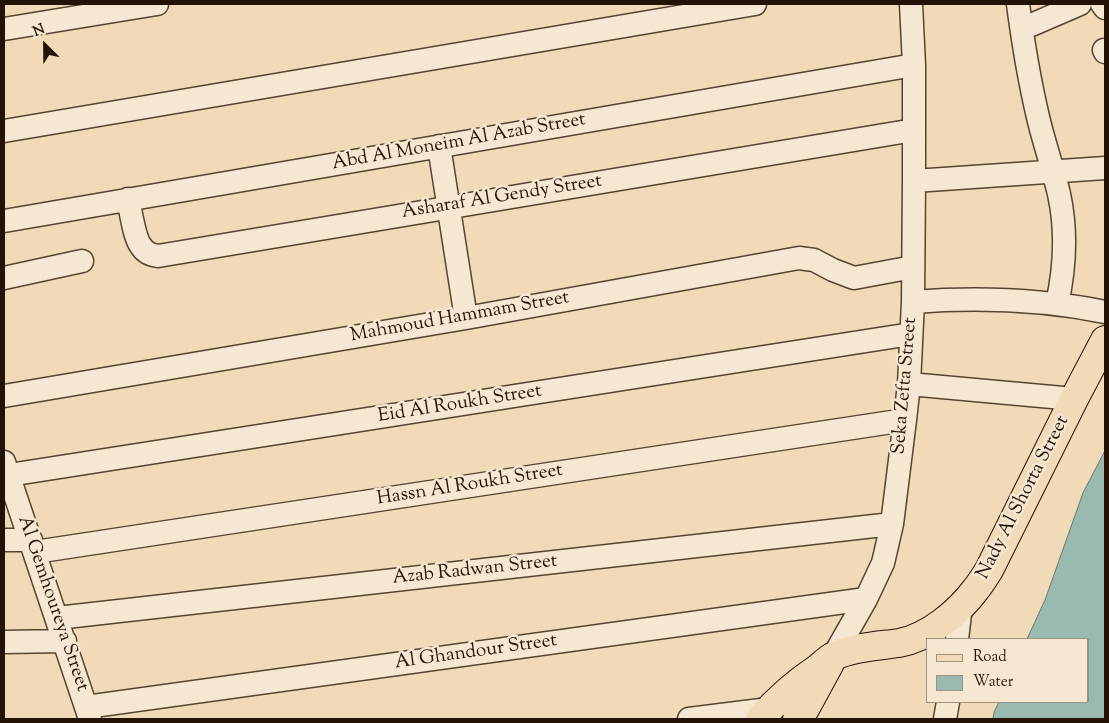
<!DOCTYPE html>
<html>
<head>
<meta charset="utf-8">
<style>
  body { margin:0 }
  #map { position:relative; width:1109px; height:723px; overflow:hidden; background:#f0dab8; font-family:"Sorts Mill Goudy",serif }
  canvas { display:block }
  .frame { position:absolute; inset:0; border:5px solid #231205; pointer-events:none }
  .legend { position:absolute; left:926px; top:638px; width:162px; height:65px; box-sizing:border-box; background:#f5e7d1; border:1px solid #a1927f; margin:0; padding:6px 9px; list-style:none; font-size:15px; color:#231205 }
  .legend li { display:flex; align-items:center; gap:10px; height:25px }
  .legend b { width:25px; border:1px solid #a1927f }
  .north { position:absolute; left:20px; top:20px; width:50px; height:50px; -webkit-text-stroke:4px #f5e7d1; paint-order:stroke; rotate:337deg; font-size:14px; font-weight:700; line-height:20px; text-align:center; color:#231205 }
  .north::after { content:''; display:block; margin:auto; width:18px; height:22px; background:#231205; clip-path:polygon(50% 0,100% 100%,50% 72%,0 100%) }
</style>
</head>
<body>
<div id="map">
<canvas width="1109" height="723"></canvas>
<div class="frame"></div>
<ul class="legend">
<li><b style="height:6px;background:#f0dab8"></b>Road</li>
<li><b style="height:14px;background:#9abab1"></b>Water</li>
</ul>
<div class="north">N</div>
</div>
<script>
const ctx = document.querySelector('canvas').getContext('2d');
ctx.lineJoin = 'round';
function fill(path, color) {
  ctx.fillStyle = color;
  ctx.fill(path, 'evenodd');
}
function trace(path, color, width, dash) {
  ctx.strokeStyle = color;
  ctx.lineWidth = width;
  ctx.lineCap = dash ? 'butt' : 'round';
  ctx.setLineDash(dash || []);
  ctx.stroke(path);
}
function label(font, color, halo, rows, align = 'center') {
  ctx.font = font + ' "Sorts Mill Goudy",serif';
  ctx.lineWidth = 5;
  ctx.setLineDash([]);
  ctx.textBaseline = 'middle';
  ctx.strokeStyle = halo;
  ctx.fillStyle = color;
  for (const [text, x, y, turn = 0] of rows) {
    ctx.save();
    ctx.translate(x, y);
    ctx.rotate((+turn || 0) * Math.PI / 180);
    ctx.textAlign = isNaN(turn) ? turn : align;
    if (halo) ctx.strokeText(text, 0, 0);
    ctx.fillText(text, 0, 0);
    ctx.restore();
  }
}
const water = new Path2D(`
  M 1105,451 L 1105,719 L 993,719 L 994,712 L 999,702 L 1088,702 L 1088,639 L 1027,639 L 1045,600 L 1083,493 Z`);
const minor = new Path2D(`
  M 1018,4 C 1023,42 1029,79 1038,117 C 1044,143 1053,168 1059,194 C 1067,231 1065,268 1057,304
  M 1102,4 L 1105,8
  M 4,29 L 157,4
  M 1022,29 L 1080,4
  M 1104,50 L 1105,52
  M 4,131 L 755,4
  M 439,146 L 466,318
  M 914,181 L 1105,168
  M 128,199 C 131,212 134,237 141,246 C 145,253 151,255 158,256 L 914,130
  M 4,221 L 914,65
  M 4,278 L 82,261
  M 913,302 C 979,297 1040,299 1105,312
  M 909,384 L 1074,399
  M 4,396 L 466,318 L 799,258 L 814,260 L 833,270 L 854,278 L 913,267
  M 4,462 L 90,719
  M 9,475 L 911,334
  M 4,540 L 31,540
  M 35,552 L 905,420
  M 57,618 L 892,524
  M 957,639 L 961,606
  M 4,642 L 65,641
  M 833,657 L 866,599 L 883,563 L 892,524 L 905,420 L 909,384 L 913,302 L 914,181 L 914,65 L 911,4
  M 86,707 L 866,599
  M 689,719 L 769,709
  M 945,719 L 948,702`);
const major = new Path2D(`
  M 760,719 C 777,700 796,683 817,669 C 822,665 827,660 832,657 C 852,647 878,646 899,643 C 928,638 959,612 976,589 C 981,583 985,576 989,570 L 1074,399 L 1105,340
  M 797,719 L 805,709 L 830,663`);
const streetNames = [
  ["Abd Al Moneim Al Azab Street",459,143,-10],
  ["Asharaf Al Gendy Street",502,198,-9],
  ["Mahmoud Hammam Street",460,318,-10],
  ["Seka Zefta Street",906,386,-85],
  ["Eid Al Roukh Street",460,405,-9],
  ["Hassn Al Roukh Street",470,486,-9],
  ["Nady Al Shorta Street",1024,498,-63],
  ["Azab Radwan Street",475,571,-6],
  ["Al Gemhoureya Street",52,604,71],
  ["Al Ghandour Street",476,653,-8]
];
fill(water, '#9abab1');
trace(water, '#6a776c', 1);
trace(minor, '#564432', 25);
trace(major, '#231205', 30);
trace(minor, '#f5e7d1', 22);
trace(major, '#f0dab8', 28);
label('19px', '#231205', '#f5e7d1', streetNames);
</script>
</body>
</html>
